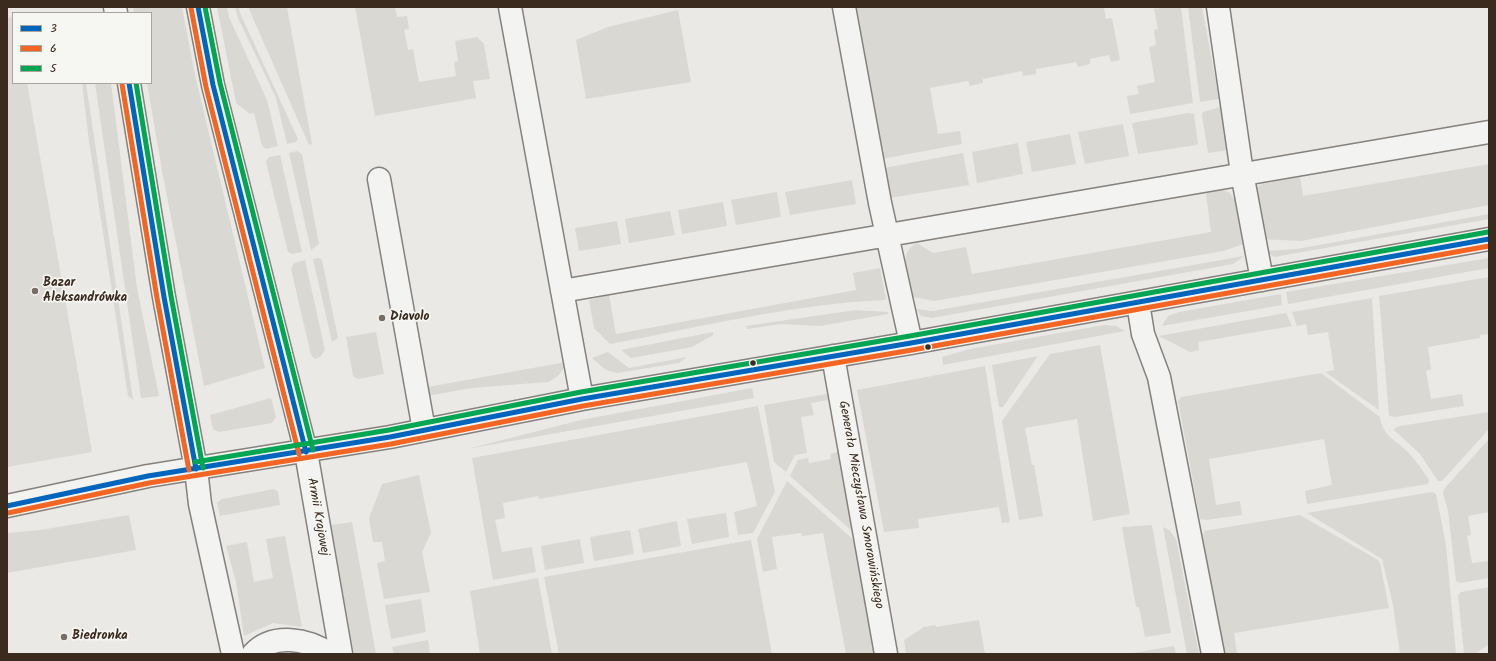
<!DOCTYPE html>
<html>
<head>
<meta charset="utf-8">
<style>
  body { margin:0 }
  #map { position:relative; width:1496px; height:661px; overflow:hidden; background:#eae9e6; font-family:Kalam,sans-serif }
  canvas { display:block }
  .frame { position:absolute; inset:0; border:8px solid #3b2a1e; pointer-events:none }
  .legend { position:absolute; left:12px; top:12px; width:140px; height:72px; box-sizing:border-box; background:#f6f6f2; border:1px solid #aba49d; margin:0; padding:5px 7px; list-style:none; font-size:12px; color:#3b2a1e }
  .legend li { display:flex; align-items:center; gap:8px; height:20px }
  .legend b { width:20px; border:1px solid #aba49d }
</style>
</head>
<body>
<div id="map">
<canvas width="1496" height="661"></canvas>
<div class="frame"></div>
<ul class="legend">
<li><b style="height:5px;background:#0065bd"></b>3</li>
<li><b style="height:5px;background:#f26522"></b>6</li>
<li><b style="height:5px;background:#00a651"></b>5</li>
</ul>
</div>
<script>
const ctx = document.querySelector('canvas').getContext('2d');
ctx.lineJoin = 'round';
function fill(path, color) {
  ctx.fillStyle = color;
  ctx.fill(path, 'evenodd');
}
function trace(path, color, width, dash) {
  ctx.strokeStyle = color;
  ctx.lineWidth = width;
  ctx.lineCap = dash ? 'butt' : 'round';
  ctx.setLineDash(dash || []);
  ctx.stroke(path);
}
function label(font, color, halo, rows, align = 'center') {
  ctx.font = font + ' Kalam,sans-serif';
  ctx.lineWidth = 3.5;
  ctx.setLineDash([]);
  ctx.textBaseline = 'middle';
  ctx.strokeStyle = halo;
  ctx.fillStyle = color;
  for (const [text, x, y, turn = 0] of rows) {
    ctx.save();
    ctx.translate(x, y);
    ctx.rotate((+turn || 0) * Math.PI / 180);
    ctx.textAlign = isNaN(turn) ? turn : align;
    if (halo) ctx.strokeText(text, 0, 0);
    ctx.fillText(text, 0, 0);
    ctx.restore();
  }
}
const built = new Path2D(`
  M 13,17 L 13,83 L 27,83 L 92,452 L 7,467 L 7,18 Z`);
const green = new Path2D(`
  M 133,7 L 182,7 L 195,75 L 265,368 L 204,386 L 163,176 L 147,83 L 151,83 L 151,13 L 134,13 Z
  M 217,7 L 227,7 L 229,17 L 267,100 L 278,146 L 266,149 L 262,146 L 254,113 L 250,114 L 236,103 Z
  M 235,7 L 239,7 L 240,13 L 298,139 L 296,142 L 287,144 L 276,98 L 238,18 Z
  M 248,7 L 287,7 L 312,144 L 309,145 Z
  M 355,7 L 395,7 L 397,17 L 407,16 L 409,29 L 404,30 L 408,50 L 413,49 L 419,82 L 456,76 L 454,62 L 458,61 L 455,41 L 477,37 L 484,44 L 490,79 L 473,81 L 476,98 L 375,116 Z
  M 852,7 L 1104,7 L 1106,19 L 1112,18 L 1120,60 L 1111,62 L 1109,55 L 1090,59 L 1090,64 L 1078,67 L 1076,62 L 1036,69 L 1036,74 L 1023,76 L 1022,71 L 983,79 L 983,83 L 970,86 L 968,81 L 930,88 L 938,134 L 960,131 L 962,144 L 882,159 Z
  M 1165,7 L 1181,7 L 1193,103 L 1130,114 L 1127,96 L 1139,94 L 1137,86 L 1155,82 L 1149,47 L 1156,45 L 1154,30 L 1158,29 L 1154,9 Z
  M 1188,7 L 1202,7 L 1219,99 L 1200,102 Z
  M 678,10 L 691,82 L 586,99 L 576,40 L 608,27 Z
  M 82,83 L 86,83 L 133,400 L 128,396 L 89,141 Z
  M 95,83 L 111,83 L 137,288 L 159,396 L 141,398 Z
  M 1220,107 L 1228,150 L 1208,153 L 1202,115 L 1203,112 Z
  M 1188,113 L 1194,114 L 1198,143 L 1196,145 L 1138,154 L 1132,123 Z
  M 1123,124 L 1129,156 L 1085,164 L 1078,132 Z
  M 1070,134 L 1076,164 L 1032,172 L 1026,142 Z
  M 1018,143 L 1023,174 L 977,183 L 972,152 Z
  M 297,151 L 302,154 L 319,244 L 311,250 L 289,153 Z
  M 963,153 L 969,185 L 890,198 L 884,168 Z
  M 280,155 L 302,252 L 292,254 L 288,252 L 266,162 L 269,157 Z
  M 1489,164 L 1489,205 L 1301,241 L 1261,239 L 1252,196 L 1257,187 L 1262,184 L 1300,177 L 1303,196 Z
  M 852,180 L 856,204 L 790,215 L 785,192 Z
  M 1221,189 L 1230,193 L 1235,201 L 1244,244 L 1223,251 L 934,301 L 913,297 C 909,280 896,253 917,243 L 933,253 L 966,247 L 972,274 L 1211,232 L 1206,193 Z
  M 777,192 L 781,217 L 736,225 L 731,200 Z
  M 723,202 L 727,226 L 682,234 L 678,210 Z
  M 670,211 L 675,235 L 629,243 L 625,219 Z
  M 1489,214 L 1489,219 L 1274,257 L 1266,251 L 1297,249 Z
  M 617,221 L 621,244 L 579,251 L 575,228 Z
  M 1244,256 L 1233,264 L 932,318 L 921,316 L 916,309 L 933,311 Z
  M 319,258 L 322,260 L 338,338 L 332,342 L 313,259 Z
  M 1489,258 L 1489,268 L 1288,304 L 1286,292 Z
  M 305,260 L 325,350 L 320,357 L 315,359 L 311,355 L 291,269 L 294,263 Z
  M 880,268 L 886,300 C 792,304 701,327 610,344 L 594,328 L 589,300 L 609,295 L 616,334 L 856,290 L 853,273 Z
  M 1489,277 L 1489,334 L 1480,335 L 1480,338 L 1428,347 L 1431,369 L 1426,371 L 1431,399 L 1462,394 L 1464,406 L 1395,417 L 1389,416 L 1379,296 Z
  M 1281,294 L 1282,305 L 1162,326 L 1168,316 L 1179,312 Z
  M 1372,298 L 1379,410 L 1325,372 L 1334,370 L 1328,332 L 1308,335 L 1306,324 L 1297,326 L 1292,312 Z
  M 856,310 L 888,312 L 888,314 L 820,326 L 781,324 L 747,329 L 746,326 Z
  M 1286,313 L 1292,326 L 1198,342 L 1199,350 L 1190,352 L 1159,336 Z
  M 1104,325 L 1116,326 L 1125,331 L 943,365 L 942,357 L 970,349 Z
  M 376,332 L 384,374 L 358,379 L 353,376 L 346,337 Z
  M 713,332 L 713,335 L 692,347 L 631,358 L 621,350 Z
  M 1100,345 L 1130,514 L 1093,521 L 1077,419 L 1025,428 L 1032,465 L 1034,465 L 1043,516 L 1019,520 L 1002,421 L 1050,354 Z
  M 608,352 L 629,368 L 687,357 L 679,363 L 617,373 L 606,370 L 592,358 Z
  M 1038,356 L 1003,407 L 999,407 L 992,365 Z
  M 566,362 C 562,373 558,377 548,382 L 472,388 L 427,396 L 422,388 Z
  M 985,366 L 1010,522 L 1002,523 L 999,507 L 918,519 L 919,528 L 884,532 L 857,390 Z
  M 1321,373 L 1380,417 C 1383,437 1395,439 1408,452 C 1416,461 1423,470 1429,480 L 1428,484 L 1307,504 L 1305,491 L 1332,485 L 1324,439 L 1209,459 L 1216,505 L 1240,501 L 1242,515 L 1206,520 L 1200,519 L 1178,401 L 1181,397 Z
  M 752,388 L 754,398 L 467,449 L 581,420 Z
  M 827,394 L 828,400 L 811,403 L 814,415 L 801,417 L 807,453 L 795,455 L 786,472 L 774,462 L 764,405 Z
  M 271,398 L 276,417 L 272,423 L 219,432 L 213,429 L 210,415 Z
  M 758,406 L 775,492 L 753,533 L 738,535 L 734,512 L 757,506 L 747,462 L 539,499 L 538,496 L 503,503 L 505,518 L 495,520 L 502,552 L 532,547 L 536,572 L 493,580 L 472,458 Z
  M 1489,412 L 1489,429 L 1442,481 L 1438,481 L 1420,454 L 1394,430 L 1395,428 L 1400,426 Z
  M 1489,439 L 1489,512 L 1468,516 L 1471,535 L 1467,536 L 1472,563 L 1489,561 L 1489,578 L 1460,583 L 1456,581 L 1448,511 L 1443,494 L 1444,489 Z
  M 838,452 L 853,532 L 790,476 L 798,460 L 808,458 L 809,463 L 831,459 L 830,454 Z
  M 419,475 L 431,533 L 422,552 L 430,592 L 384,599 L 377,563 L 385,561 L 382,542 L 373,542 L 369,518 L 382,484 Z
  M 787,481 L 855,541 L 877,654 L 846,654 L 823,533 L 802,536 L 801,533 L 772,537 L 777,569 L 763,572 L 757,539 Z
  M 274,489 L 278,492 L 280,505 L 220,516 L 217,503 L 222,499 Z
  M 1432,492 L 1436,494 L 1446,545 L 1456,654 L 1400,654 L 1393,605 L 1382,559 L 1307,513 Z
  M 726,513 L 729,537 L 692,544 L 687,519 Z
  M 129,515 L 136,550 L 7,573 L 7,533 L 40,530 Z
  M 1300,515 L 1378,560 L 1380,563 L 1389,608 L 1234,633 L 1237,654 L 1223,654 L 1203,536 L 1204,531 Z
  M 677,521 L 681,546 L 643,553 L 638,529 Z
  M 352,522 L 376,654 L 354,654 L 331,525 Z
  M 1152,525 L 1171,633 L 1145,637 L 1139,607 L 1136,607 L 1122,527 Z
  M 1163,527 L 1169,530 L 1176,539 L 1199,654 L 1187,654 Z
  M 630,530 L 634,554 L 594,561 L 590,537 Z
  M 285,536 L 302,627 L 273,623 L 244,636 L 236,582 L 226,546 L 247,542 L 254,582 L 273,578 L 266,539 Z
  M 580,539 L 584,563 L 545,570 L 541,546 Z
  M 751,540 L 772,654 L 559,654 L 544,577 Z
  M 538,578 L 552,654 L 480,654 L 470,591 Z
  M 1489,587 L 1489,644 L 1475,654 L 1464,654 L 1458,595 L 1461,592 Z
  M 421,599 L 426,632 L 391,639 L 385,605 Z
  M 979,620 L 985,654 L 906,654 L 904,640 L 924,627 L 935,625 L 936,627 Z
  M 428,640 L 430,654 L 394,654 L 392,647 Z
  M 1174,646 L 1176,654 L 1127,654 Z`);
const minor = new Path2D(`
  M 510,7 L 582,399
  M 844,7 L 880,203 L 911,343
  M 1218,7 L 1242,173 L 1262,280
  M 379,179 L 424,430
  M 562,291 L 1489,132
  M 1138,303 L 1143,334 L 1159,377 L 1213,654
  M 833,356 L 886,654
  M 7,506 L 148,476 L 390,437 L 582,399 L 911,343 L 1489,239`);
const major = new Path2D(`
  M 115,7 L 116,13
  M 198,7 L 213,85 L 306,452 L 341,654
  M 129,83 L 164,297 L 196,469 L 200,504 L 233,654
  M 253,654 C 273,632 308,639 330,654`);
const bus1 = new Path2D(`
  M 198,7 L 213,85 L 306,452
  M 129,83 L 164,297 L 196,469
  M 7,506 L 148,476 L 390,437 L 582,399 L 911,343 L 1489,239`);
const bus2 = new Path2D(`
  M 191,8 L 206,87 L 299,454
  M 122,84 L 157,298 L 189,470
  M 8,513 L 149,483 L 391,444 L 583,406 L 912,350 L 1489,246`);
const bus3 = new Path2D(`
  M 205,7 L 220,83 L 313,450
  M 136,83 L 171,296 L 203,468
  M 195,462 L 389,430 L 581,392 L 910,336 L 1488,232`);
const markers = [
  [35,291,4,"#786d64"],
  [382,318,4,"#786d64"],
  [928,347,3.5,"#3b2a1e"],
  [753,363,3.5,"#3b2a1e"],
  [64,637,4,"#786d64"]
];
const poiNames = [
  ["Bazar",43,284],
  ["Aleksandrówka",43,299],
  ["Diavolo",390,318],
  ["Biedronka",72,637]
];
const streetNames = [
  ["Generała Mieczysława Smorawińskiego",860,505,80],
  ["Armii Krajowej",317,517,80]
];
fill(built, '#dbdad4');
fill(green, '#dad8d3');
trace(minor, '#85817d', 25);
trace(major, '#85817d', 25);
trace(minor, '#f3f3f1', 22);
trace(major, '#f3f3f1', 22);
trace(bus1, '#0065bd', 5);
trace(bus2, '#f26522', 5);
trace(bus3, '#00a651', 5);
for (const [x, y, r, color] of markers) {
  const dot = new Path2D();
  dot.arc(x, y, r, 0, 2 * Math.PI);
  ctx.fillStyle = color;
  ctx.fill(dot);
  trace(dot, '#f6f6f2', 1.5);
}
label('bold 13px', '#3b2a1e', '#f6f6f2', poiNames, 'left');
label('13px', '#3b2a1e', '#f6f6f2', streetNames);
</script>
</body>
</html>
